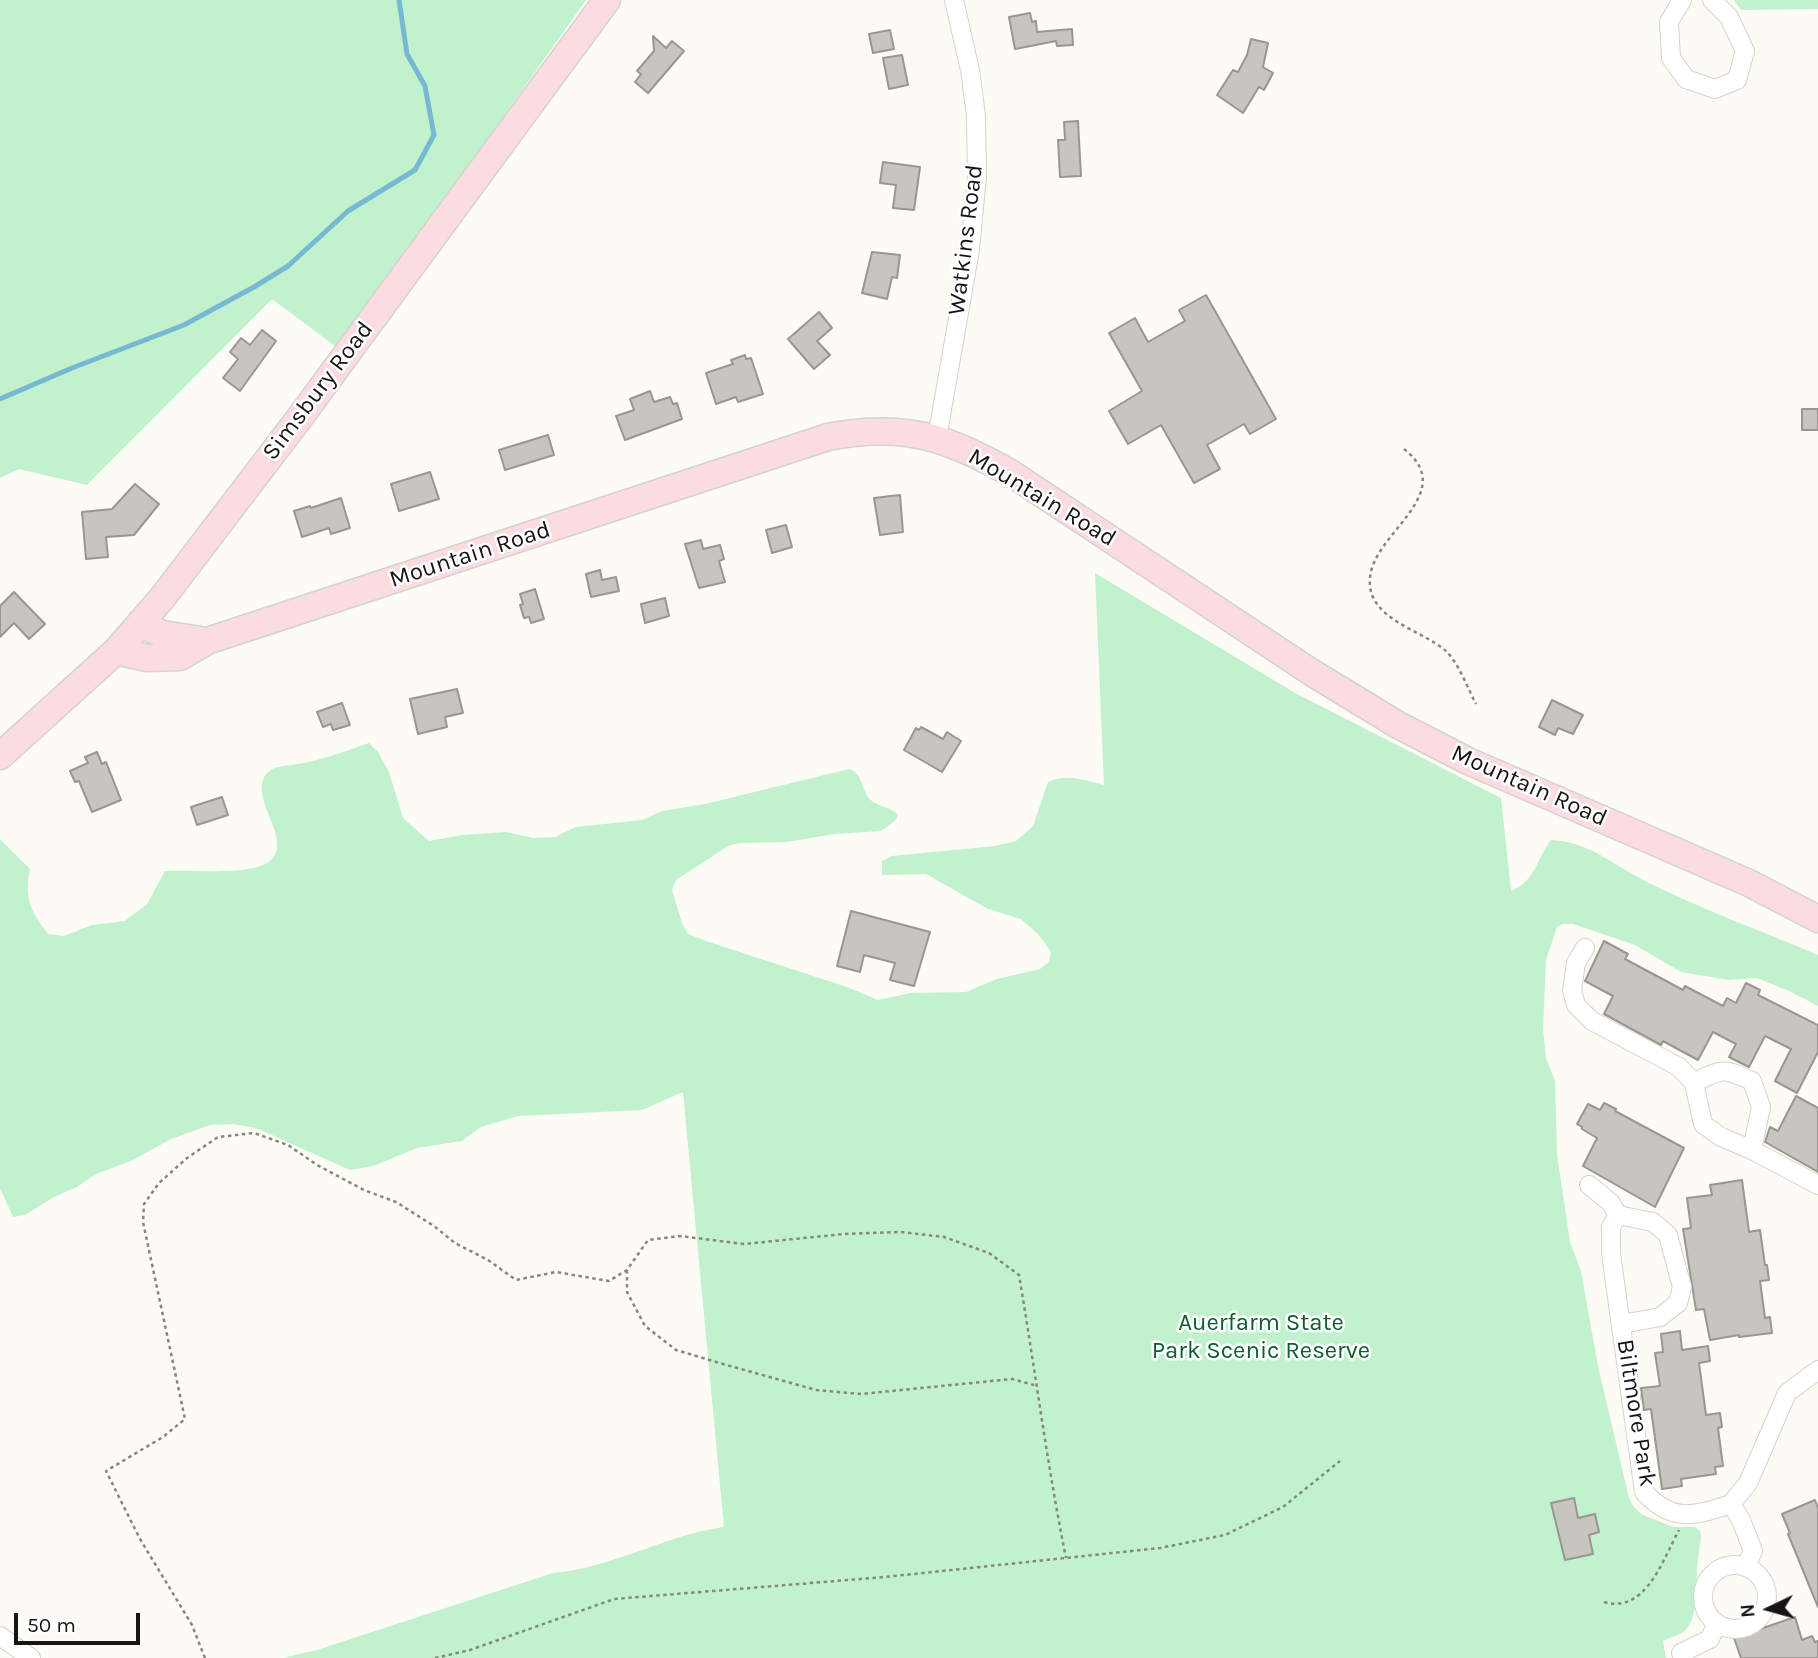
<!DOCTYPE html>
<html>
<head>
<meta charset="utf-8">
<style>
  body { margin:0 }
  #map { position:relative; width:1818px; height:1658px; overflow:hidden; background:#fcfbf6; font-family:Karla,sans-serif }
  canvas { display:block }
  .north { position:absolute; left:1734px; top:1574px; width:70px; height:70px; -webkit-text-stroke:5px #fff; paint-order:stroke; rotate:265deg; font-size:19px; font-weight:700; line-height:28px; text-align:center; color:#161514 }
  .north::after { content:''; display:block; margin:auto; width:24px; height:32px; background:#161514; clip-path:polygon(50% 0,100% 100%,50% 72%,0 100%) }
  .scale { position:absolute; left:14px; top:1613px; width:126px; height:32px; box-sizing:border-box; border:4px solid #161514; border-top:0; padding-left:9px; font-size:21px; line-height:24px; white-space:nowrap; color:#161514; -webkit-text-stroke:5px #fff; paint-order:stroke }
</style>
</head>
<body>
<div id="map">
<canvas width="1818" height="1658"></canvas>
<div class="north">N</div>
<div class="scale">50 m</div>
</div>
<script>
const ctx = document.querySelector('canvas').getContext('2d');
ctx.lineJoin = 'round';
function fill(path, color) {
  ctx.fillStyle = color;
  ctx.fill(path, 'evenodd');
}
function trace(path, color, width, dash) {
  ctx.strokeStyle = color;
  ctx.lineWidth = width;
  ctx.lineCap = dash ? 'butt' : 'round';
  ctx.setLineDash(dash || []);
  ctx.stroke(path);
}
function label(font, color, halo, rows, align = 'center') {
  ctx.font = font + ' Karla,sans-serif';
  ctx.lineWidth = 5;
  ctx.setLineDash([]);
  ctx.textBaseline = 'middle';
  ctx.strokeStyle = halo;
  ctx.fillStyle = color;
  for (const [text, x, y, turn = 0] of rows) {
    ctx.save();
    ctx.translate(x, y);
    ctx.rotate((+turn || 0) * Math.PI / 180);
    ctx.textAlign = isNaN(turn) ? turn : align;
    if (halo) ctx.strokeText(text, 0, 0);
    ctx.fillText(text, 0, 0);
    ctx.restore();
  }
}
const green = new Path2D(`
  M 0,0 L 586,0 L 339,349 L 272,299 L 87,485 L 19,469 L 0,478 Z
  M 1734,0 L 1818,0 L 1818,9 L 1741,10 Z
  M 1095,573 L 1297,694 L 1501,798 L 1511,891 C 1536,881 1536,859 1551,840 C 1589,841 1616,867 1649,883 C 1703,910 1762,931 1818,955 L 1818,1006 L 1789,991 L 1757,978 L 1729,980 L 1681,972 L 1635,945 L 1573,924 L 1562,924 L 1557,927 L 1546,960 L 1543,1029 L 1546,1058 L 1555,1081 L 1557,1155 L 1570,1242 L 1581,1271 L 1598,1366 L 1629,1498 L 1633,1506 L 1641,1514 L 1673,1527 L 1695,1527 L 1700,1531 L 1701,1536 L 1697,1568 L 1696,1605 L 1691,1622 L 1684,1632 L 1663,1641 L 1666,1658 L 283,1658 L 317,1650 L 553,1573 C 613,1568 665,1535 724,1527 L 683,1092 L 642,1110 L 518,1116 L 481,1127 L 462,1141 L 417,1148 L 373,1166 L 350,1170 L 256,1128 L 233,1124 L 210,1125 L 171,1139 L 131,1161 L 96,1174 L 77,1187 L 54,1197 L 25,1215 L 13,1217 L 0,1188 L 0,839 L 30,869 C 24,899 31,911 48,934 L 64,936 L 92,925 L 125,921 L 147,904 L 165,871 C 191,869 252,877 271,860 C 295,839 241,790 271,770 C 276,766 285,766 292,765 C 319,761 344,752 369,743 L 378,752 L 389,772 L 403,818 L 429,841 L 462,835 L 506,832 L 533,838 L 555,837 L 576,827 L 642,820 L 662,811 L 705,804 L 849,769 C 862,773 861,786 868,797 C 875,807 890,806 898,815 L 896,820 L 881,831 L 834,834 L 787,842 L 739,843 L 728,846 L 676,880 L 672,890 L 682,923 L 688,934 L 709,942 L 847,987 L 878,1000 L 911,993 L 966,992 L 997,979 L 1040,969 L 1049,962 L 1051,952 L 1038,934 L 1021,919 L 988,909 L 926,874 L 882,875 L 882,861 L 892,856 L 995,846 L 1016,841 L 1033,826 L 1048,782 C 1068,773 1084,780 1104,785 Z`);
const stream = new Path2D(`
  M 0,399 L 72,368 L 184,325 L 254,287 L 288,266 L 348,211 L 415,170 L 434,135 L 425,86 L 407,54 L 399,0`);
const building = new Path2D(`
  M 1030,13 L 1032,22 L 1036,21 L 1037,32 L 1072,29 L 1073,45 L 1057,46 L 1056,41 L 1015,49 L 1009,17 Z
  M 890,30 L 894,49 L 873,53 L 869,34 Z
  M 653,36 L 666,48 L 672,41 L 684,51 L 648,93 L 635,82 L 641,74 L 637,71 L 654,51 Z
  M 1251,39 L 1268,43 L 1263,67 L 1273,73 L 1264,90 L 1259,87 L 1243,113 L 1217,95 L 1233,70 L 1238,72 L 1247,55 Z
  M 902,55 L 908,85 L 889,89 L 883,58 Z
  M 1078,121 L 1081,176 L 1060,177 L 1058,140 L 1065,140 L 1064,122 Z
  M 883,162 L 920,167 L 914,210 L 893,208 L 896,185 L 880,183 Z
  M 872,252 L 900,255 L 897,278 L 892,277 L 887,299 L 862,293 Z
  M 1206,295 L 1276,419 L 1250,434 L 1244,424 L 1207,445 L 1220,469 L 1194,483 L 1161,425 L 1128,444 L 1109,411 L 1142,391 L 1109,333 L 1135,318 L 1148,342 L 1185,321 L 1179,310 Z
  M 819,312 L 832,328 L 817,341 L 830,355 L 814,369 L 788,339 Z
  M 262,330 L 276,341 L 240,391 L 223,378 L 238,359 L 230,352 L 241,338 L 250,345 Z
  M 745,355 L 746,359 L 751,358 L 763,394 L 738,402 L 736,397 L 716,404 L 706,373 L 733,364 L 731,360 Z
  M 650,391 L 654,402 L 670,397 L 673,404 L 677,403 L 682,419 L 625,440 L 616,416 L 634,410 L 630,399 Z
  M 1802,409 L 1818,409 L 1818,430 L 1802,430 Z
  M 548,435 L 554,455 L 505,470 L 499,450 Z
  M 430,472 L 439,499 L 399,511 L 391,484 Z
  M 135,484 L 159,504 L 134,535 L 106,537 L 108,557 L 86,559 L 82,512 L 112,509 Z
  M 900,495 L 903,532 L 880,535 L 874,498 Z
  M 341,498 L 350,528 L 331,534 L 329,528 L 302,537 L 294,511 L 310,506 L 311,508 Z
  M 786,525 L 792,547 L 772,553 L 766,530 Z
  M 701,540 L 703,549 L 720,545 L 724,559 L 719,561 L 725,582 L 699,588 L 685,544 Z
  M 600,570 L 602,580 L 616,577 L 619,591 L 591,597 L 586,574 Z
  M 535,589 L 544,619 L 531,623 L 529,617 L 524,618 L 520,605 L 523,604 L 520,594 Z
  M 14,592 L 45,624 L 29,639 L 14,623 L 0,637 L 0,606 Z
  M 665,598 L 669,616 L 645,623 L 641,604 Z
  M 457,689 L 463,713 L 445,717 L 447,727 L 418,734 L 410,699 Z
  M 1552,700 L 1583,715 L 1573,734 L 1558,728 L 1555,735 L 1539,727 Z
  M 342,703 L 350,725 L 333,730 L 331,724 L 323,727 L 317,712 Z
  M 921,727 L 943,739 L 947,732 L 961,741 L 942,772 L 904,750 L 916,728 L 919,730 Z
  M 97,752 L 102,764 L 106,762 L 121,800 L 92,812 L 79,781 L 75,782 L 70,771 L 88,763 L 85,757 Z
  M 222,797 L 228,815 L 197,825 L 191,807 Z
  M 851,911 L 930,932 L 914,986 L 890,980 L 895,963 L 864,955 L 860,972 L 837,966 Z
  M 1604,941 L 1628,954 L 1625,959 L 1683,990 L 1685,986 L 1723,1006 L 1727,998 L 1736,1003 L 1746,983 L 1760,990 L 1758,995 L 1818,1025 L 1818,1052 L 1797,1093 L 1775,1081 L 1791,1049 L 1765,1036 L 1749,1067 L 1729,1057 L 1736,1044 L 1713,1032 L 1698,1060 L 1663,1041 L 1661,1045 L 1604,1014 L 1613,996 L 1585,981 Z
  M 1796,1096 L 1818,1108 L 1818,1172 L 1765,1142 L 1770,1127 L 1778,1131 Z
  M 1604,1103 L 1616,1109 L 1615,1111 L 1684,1148 L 1655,1207 L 1583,1166 L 1597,1138 L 1582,1129 L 1582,1127 L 1577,1124 L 1588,1104 L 1600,1110 Z
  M 1742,1180 L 1749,1232 L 1760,1230 L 1765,1265 L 1767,1265 L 1769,1280 L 1760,1281 L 1765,1318 L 1770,1317 L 1772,1333 L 1739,1337 L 1739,1335 L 1710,1340 L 1704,1309 L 1696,1310 L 1683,1229 L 1691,1228 L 1687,1198 L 1712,1195 L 1710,1185 Z
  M 1680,1331 L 1682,1350 L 1708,1346 L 1710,1361 L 1699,1363 L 1706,1415 L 1720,1413 L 1722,1427 L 1718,1428 L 1723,1466 L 1715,1467 L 1716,1474 L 1681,1479 L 1682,1486 L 1662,1489 L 1651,1409 L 1644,1410 L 1641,1388 L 1660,1386 L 1655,1353 L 1663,1352 L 1661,1334 Z
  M 1574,1498 L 1578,1518 L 1595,1514 L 1599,1532 L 1589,1535 L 1593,1554 L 1565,1560 L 1551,1503 Z
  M 1815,1500 L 1818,1508 L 1818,1607 L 1788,1534 L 1790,1533 L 1782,1514 Z
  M 1795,1617 L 1802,1640 L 1812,1636 L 1815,1642 L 1818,1641 L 1818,1658 L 1741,1658 L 1734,1638 Z`);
const path = new Path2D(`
  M 1404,449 C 1460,493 1373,533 1370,578 C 1366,620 1424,630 1447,652 C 1460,666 1467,687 1476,704
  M 627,1270 L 627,1292 L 645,1326 L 676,1350 L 723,1364 L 816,1390 L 861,1394 L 1012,1379 L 1034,1385
  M 1604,1602 C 1646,1614 1663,1559 1679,1530
  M 205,1658 L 192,1625 L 140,1539 L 106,1471 L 163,1437 L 185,1419 L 143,1222 L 144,1204 L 159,1183 L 187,1158 L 218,1137 L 254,1133 L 288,1145 L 317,1165 L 364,1190 L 396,1202 L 434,1226 L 455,1243 L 488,1260 L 516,1280 L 556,1272 L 609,1281 L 627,1270 L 648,1240 L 680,1236 L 744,1244 L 844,1234 L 901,1232 L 944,1237 L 989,1253 L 1019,1275 C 1035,1369 1047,1464 1066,1558
  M 435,1658 L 470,1650 L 614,1599 L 885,1577 L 1160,1548 L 1225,1535 L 1283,1507 L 1340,1461`);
const street = new Path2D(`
  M 1682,0 L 1669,22 L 1671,58 L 1686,79 L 1715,89 L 1737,80 L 1745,51 L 1729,17 L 1712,0
  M 937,438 L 970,250 L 977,176 L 976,116 L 970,70 L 954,0
  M 1585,948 L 1576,963 L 1572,990 L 1576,1005 L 1592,1021 L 1679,1067 L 1694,1083 L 1703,1124 L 1721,1137 L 1752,1150 L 1818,1185
  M 1694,1083 C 1721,1069 1723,1067 1752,1081 L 1761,1107 L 1752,1150
  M 1589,1185 L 1611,1203 L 1618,1215 L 1611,1227 L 1611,1254 L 1644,1492 C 1672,1523 1695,1516 1731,1504
  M 1618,1215 L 1653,1222 L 1668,1235 L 1682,1287 L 1678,1303 L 1660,1317 L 1622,1324
  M 1731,1504 L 1748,1483 L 1787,1393 L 1818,1370
  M 1731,1504 L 1741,1520 L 1753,1551 L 1745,1567
  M1703 1597a32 32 0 1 1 64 0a32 32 0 1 1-64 0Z
  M 0,1636 L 31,1658
  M 1681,1653 L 1710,1639 L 1716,1624`);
const secondary = new Path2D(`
  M 140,623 L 162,634 L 207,641
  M 116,651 L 147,658 L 180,657 L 207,641 L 828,437 C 903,422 948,437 1012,474 L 1311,672 L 1398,725 L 1468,761 L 1749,883 L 1818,919
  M 0,756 L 116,651 L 163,597 L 301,416 L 607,0`);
const streetNames = [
  ["Watkins Road",966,240,-83],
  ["Simsbury Road",318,391,-53],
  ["Mountain Road",1042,498,31],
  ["Mountain Road",470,555,-18],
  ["Mountain Road",1529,786,24],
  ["Biltmore Park",1636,1413,81]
];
const parkNames = [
  ["Auerfarm State",1261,1323],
  ["Park Scenic Reserve",1261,1351]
];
fill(green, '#c1f2cd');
trace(stream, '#77b8d2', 5);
fill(building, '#c8c4c0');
trace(building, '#9a9692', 2);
trace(street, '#d4d3ce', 20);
trace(secondary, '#d4d3ce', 29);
trace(path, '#878683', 2.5, [3.5, 3.5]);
trace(street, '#fff', 18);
trace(secondary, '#fbdce1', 26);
label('24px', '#161514', '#fff', streetNames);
label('24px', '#0d5e30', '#fff', parkNames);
</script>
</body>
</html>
